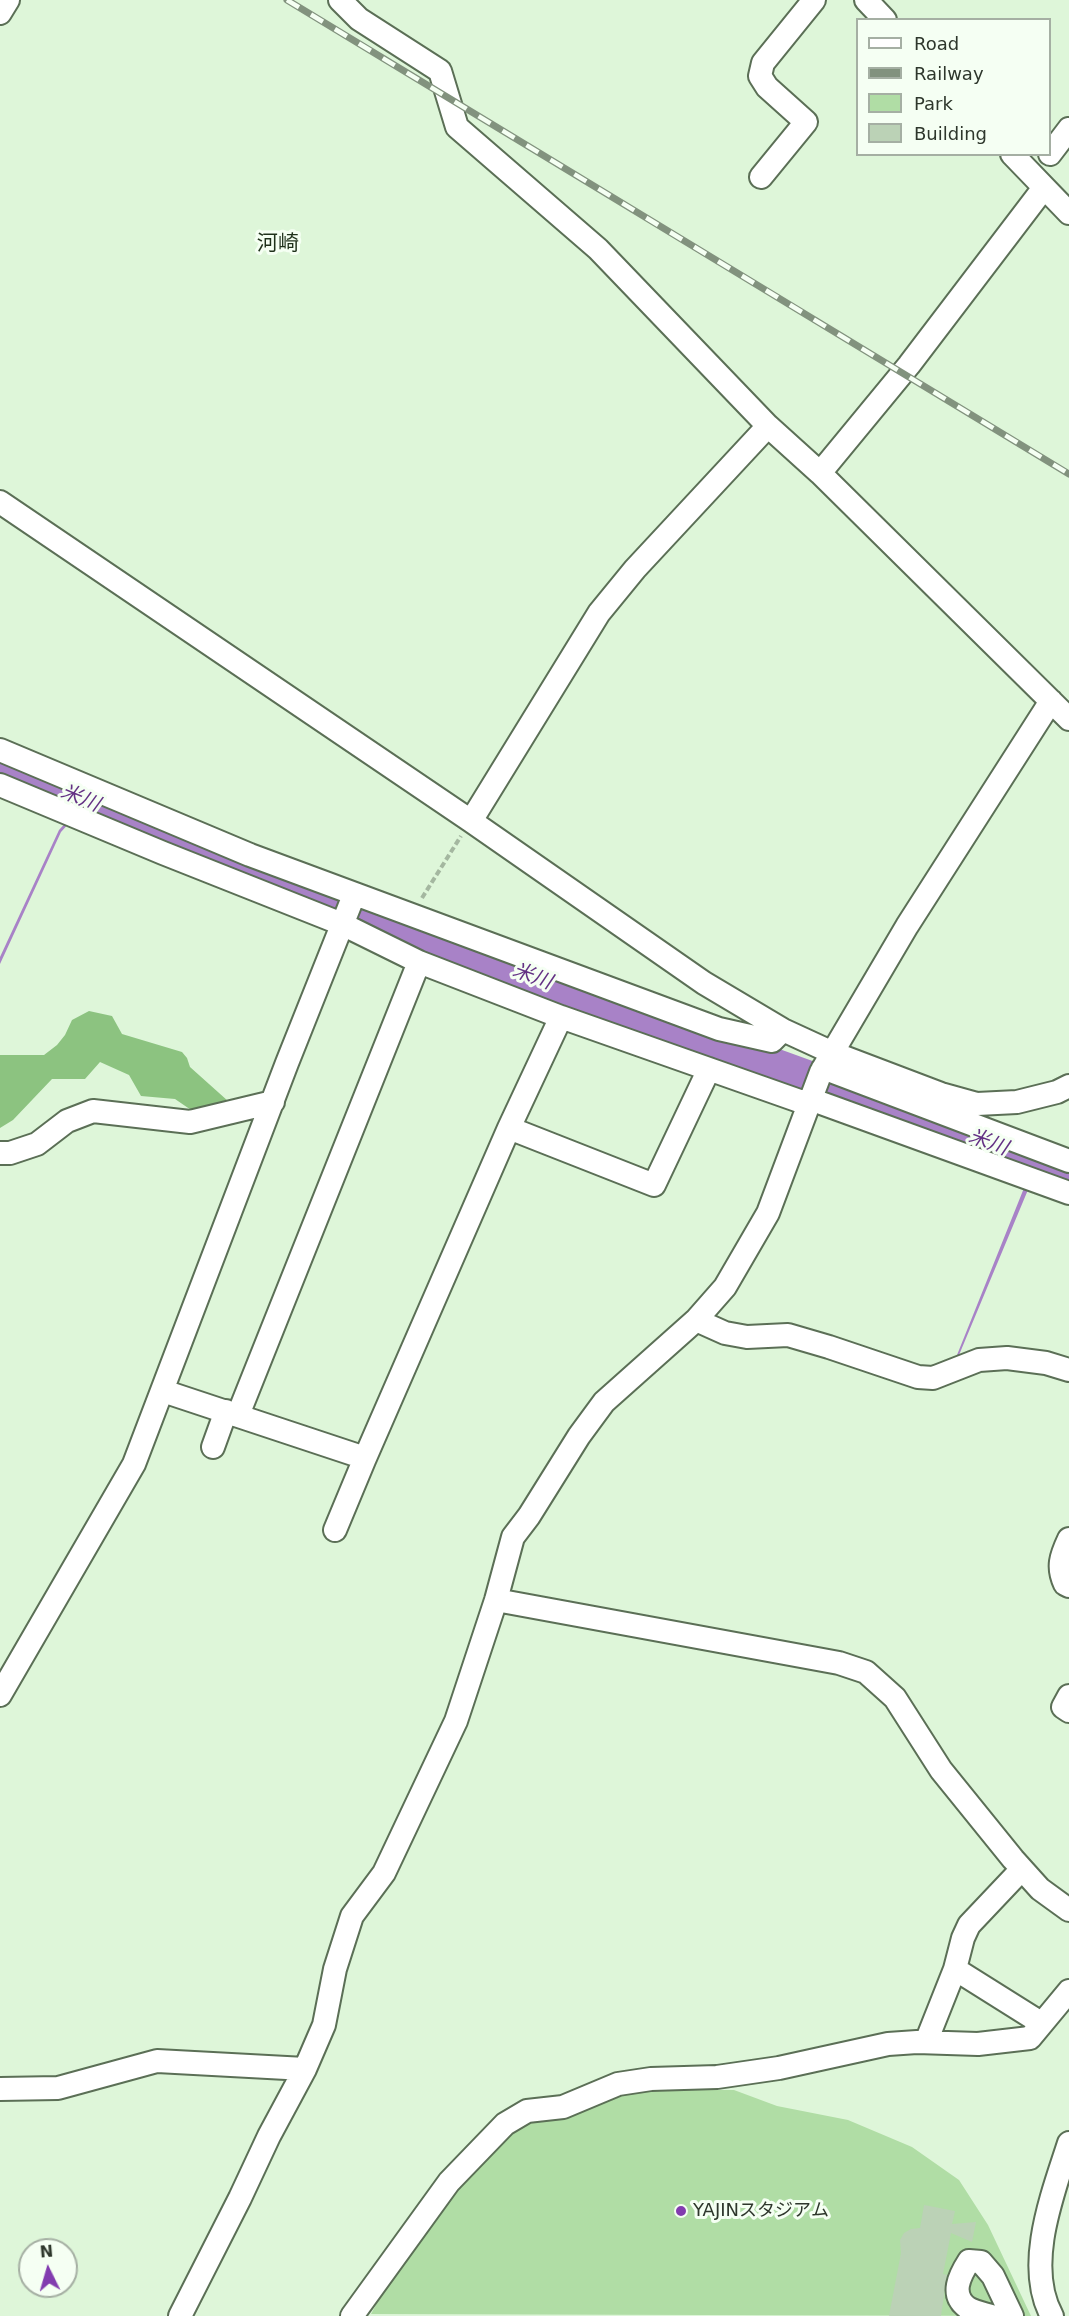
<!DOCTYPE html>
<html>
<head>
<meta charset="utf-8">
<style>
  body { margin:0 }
  #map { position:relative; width:1069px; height:2316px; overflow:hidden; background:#def6d9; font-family:"DejaVu Sans",sans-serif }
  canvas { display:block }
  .legend { position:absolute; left:856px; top:18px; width:195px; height:138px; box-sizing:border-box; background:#f5fff3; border:2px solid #a5afa3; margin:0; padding:8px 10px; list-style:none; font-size:18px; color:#2e372c }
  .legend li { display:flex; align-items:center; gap:12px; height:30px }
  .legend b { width:30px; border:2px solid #a5afa3 }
  .north { position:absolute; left:18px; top:2238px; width:60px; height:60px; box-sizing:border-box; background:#f5fff3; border:2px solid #a5afa3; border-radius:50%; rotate:355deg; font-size:16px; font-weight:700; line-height:24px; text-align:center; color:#2e372c }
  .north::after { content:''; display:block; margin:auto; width:21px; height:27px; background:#823caf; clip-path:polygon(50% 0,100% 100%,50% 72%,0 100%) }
</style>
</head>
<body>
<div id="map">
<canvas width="1069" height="2316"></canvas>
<ul class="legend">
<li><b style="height:8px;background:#fff"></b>Road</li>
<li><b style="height:8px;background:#82927e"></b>Railway</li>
<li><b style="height:16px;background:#b0dda5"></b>Park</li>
<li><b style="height:16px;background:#bbd2b6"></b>Building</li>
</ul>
<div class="north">N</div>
</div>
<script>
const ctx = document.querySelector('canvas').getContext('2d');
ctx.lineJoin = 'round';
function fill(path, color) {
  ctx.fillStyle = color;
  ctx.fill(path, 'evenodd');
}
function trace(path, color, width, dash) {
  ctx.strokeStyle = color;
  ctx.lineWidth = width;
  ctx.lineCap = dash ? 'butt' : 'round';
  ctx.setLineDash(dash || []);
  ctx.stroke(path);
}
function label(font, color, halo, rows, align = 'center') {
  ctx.font = font + ' "DejaVu Sans","Noto Sans JP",sans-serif';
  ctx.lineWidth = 6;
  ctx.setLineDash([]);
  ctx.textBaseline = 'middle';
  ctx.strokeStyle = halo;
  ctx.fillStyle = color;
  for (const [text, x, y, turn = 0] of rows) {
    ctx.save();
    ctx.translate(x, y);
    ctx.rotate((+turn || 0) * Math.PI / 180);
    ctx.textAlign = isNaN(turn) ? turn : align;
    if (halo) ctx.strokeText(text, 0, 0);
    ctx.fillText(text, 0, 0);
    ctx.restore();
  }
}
const green = new Path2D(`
  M 658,2090 L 734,2090 L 777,2106 L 848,2120 L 912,2147 L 959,2180 L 988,2225 L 1031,2316 L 371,2314 L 385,2288 L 458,2188 L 511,2130 L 531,2121 L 570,2117 L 622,2093 Z`);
const forest = new Path2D(`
  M 89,1011 L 112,1016 L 122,1034 L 182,1052 L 187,1058 L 190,1067 L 228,1101 L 194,1112 L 175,1099 L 141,1096 L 129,1075 L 100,1062 L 85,1079 L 52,1079 L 13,1120 L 0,1128 L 0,1055 L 44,1055 L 57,1045 L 65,1035 L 72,1020 Z`);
const water = new Path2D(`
  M 69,819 L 71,821 L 61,832 L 0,964 L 0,957 L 59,830 Z
  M 1026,1183 L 1030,1185 L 959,1355 L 957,1355 Z`);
const river = new Path2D(`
  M 0,767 L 38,784 L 195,844 L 404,931 L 1069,1172`);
const building = new Path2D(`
  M 924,2205 L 955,2211 L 952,2224 L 976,2222 L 972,2242 L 951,2233 L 943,2274 L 947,2275 L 941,2316 L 889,2316 L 901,2253 L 900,2240 L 904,2233 L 911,2229 L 920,2228 Z`);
const path = new Path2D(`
  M 422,898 L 461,836`);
const minor = new Path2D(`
  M 340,0 L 359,19 L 440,71 L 457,127 L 598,249 L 768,426 L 820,473 L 1069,719
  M 866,0 L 885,20
  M 0,13 L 8,0
  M 1012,154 L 1069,213
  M 1050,154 L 1069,129
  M 761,177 L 806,122 L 767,87 L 760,76 L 763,63 L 814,0
  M 820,473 L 909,365 L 1043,189
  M 0,502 L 471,821 L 704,983 L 783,1030 L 833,1053 L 941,1094 L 977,1104 L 1017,1102 L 1057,1092 L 1069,1086
  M 0,750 L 250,855 L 719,1029 L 772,1041 L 783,1030
  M 0,785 L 163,853 L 342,924 L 419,962 L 561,1017 L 808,1104
  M 471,821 L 599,613 L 635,569 L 768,426
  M 561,1017 L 509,1128 L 654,1185 L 709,1069
  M 823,1068 L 1069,1161
  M 810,1099 L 1069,1193
  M 0,1153 L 10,1153 L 37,1144 L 67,1121 L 93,1111 L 190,1122 L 273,1102
  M 696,1320 L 725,1333 L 747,1337 L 788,1335 L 829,1347 L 918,1377 L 933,1378 L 979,1360 L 1007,1358 L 1046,1363 L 1069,1370
  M 163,1391 L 365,1458 L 509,1128
  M 238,1415 L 419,962
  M 213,1447 L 226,1411
  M 335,1530 L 365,1458
  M 1069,1539 C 1061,1556 1057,1567 1065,1584 L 1069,1586
  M 496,1600 L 839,1663 L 866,1672 L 895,1698 L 941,1770 L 1013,1859 L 1040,1889 L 1069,1910
  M 0,1695 L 134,1464 L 287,1063 L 354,895
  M 1069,1696 L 1063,1707 L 1069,1711
  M 955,1969 L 1041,2023
  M 926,2042 L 955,1969 L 963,1938 L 969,1925 L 1022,1869
  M 0,2089 L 58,2088 L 157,2061 L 305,2069
  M 180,2316 L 240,2198 L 269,2136 L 305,2069 L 324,2025 L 335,1969 L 352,1916 L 384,1873 L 456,1721 L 496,1600 L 513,1537 L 529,1516 L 579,1436 L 604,1402 L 696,1320 L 725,1287 L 768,1213 L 821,1072 L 907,926 L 1051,701
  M 352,2316 L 449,2182 L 505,2124 L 527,2111 L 563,2107 L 618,2084 L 651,2079 L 717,2077 L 779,2068 L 888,2044 L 917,2042 L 978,2044 L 1030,2038 L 1069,1991
  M 991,2316 C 985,2314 975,2312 968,2308 C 949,2295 960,2275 969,2261 L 981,2262 L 993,2276 L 1012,2316
  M 1052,2316 C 1024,2266 1053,2193 1069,2143`);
const rail = new Path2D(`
  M 287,0 L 1069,474`);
const markers = [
  [681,2211,6,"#823caf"]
];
const poiNames = [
  ["YAJINスタジアム",693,2211]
];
const waterNames = [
  ["米川",80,799,22],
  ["米川",532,977,20],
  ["米川",988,1143,20]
];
const quarterNames = [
  ["河崎",278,245]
];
fill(green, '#b0dda5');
fill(forest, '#8cc380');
fill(water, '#a882c7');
trace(river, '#a882c7', 34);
fill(building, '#bbd2b6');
trace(minor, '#5b6f56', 26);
trace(path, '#a4b7a0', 4, [6, 3]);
trace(minor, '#fff', 22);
trace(rail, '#82927e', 7);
trace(rail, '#f5fff3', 4.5, [14]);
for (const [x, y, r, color] of markers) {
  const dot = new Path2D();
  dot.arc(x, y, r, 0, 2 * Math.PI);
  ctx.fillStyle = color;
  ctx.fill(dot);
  trace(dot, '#f5fff3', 2);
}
label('18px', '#2e372c', '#f5fff3', poiNames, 'left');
label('italic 20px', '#633184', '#f5fff3', waterNames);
label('21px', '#1f311b', '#f5fff3', quarterNames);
</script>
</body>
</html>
